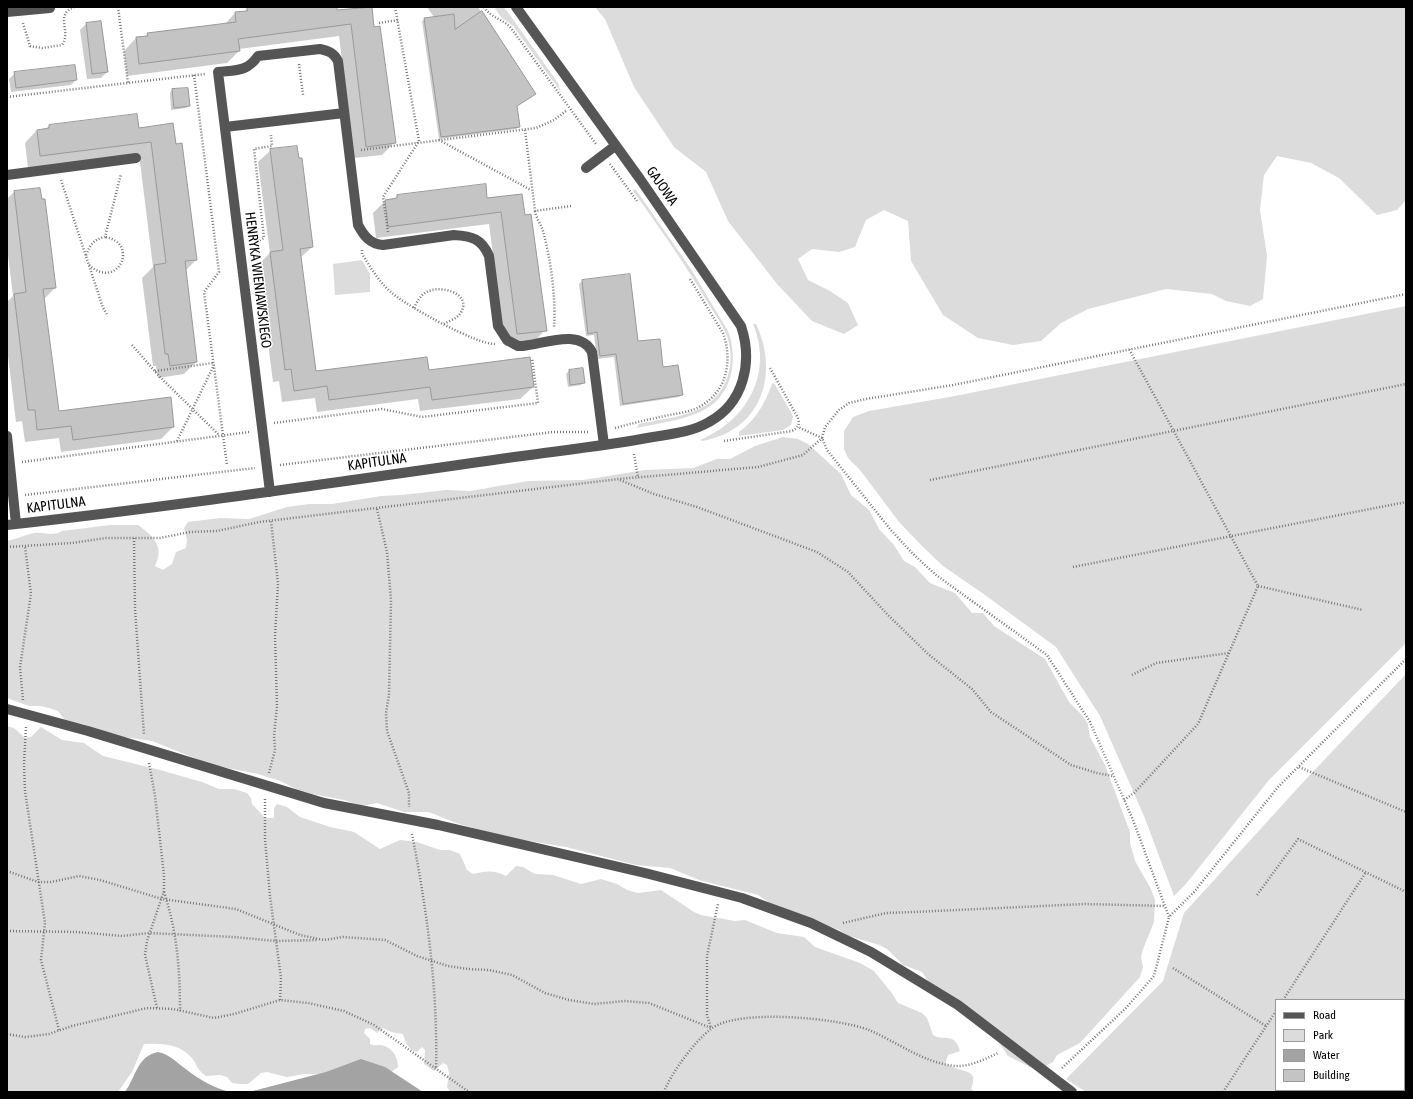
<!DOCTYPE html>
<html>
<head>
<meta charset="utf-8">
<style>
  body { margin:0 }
  #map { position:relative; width:1413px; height:1099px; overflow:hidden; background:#fff; font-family:"Asap Condensed",sans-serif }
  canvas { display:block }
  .frame { position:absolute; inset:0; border:8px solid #000; pointer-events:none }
  .legend { position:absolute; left:1275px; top:999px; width:130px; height:92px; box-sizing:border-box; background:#fff; border:1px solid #999; margin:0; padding:5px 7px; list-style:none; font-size:12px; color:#000 }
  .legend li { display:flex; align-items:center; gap:8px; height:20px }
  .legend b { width:20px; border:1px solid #999 }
</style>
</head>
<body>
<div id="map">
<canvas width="1413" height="1099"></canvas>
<div class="frame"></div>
<ul class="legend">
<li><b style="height:5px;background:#555"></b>Road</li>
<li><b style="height:11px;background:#dcdcdc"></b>Park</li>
<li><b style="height:11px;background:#a3a3a3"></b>Water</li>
<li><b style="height:11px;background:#c4c4c4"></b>Building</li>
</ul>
</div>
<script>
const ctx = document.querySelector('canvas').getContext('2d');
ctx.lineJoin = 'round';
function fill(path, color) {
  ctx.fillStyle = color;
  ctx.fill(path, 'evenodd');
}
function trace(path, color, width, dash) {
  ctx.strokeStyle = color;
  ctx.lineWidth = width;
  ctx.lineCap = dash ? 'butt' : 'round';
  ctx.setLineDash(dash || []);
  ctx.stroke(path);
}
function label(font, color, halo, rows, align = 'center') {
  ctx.font = font + ' "Asap Condensed",sans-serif';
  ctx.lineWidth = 3;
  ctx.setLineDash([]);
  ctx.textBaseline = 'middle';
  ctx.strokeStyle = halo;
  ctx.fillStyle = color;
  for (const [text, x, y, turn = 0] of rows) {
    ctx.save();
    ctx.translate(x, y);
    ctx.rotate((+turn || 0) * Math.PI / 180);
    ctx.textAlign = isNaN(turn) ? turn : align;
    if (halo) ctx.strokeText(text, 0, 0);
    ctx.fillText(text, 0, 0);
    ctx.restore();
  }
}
const green = new Path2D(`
  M 494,7 L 503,7 L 507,11 L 558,83 L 561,92 L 513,26 L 501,17 Z
  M 595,7 L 1406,7 L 1406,200 L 1397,210 L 1377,215 L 1339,178 L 1311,163 L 1277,156 L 1264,175 L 1260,210 L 1267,256 L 1263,299 L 1250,306 L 1226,301 L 1212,294 L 1166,289 L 1088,309 L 1061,323 L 1041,341 L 1013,345 L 978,338 L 943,315 L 911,261 L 908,221 L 884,210 L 866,220 L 855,247 L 839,252 L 812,249 L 798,259 L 808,280 L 830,291 L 848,303 L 858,325 L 844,334 L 812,321 L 777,284 L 728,221 L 706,172 L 674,147 L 634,87 L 605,19 Z
  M 634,189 L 636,190 L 691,269 L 728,331 C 739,361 732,398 700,412 C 681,421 658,423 637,428 L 639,424 C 661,419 690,417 709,403 C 727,390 734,365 729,343 C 726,329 716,316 708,303 C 685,264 660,228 633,191 Z
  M 362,260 L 370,274 L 370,292 L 335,295 L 333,264 Z
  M 1406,306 L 1406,643 L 1269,780 L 1185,885 L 1174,896 L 1144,816 L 1100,716 L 1056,647 L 985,595 L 943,566 L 921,545 L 899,522 L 860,470 L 848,458 L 844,449 L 844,431 L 853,417 L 869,411 L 955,396 Z
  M 753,324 L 756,324 C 780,375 761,431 702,441 L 700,440 C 746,421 774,374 753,324 Z
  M 774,383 L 791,412 L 793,417 L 791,425 L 783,430 L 739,436 L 739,432 C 756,420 765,403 772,384 Z
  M 783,437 L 798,439 L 808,444 L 841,474 L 851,495 L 869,510 L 879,529 L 894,545 L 904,561 L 915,567 L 930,583 L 955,593 L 972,613 L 983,613 L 994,626 L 1045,659 L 1069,702 L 1082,715 L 1088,724 L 1090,737 L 1105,765 L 1130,832 L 1130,843 L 1135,861 L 1151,889 L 1155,900 L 1154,922 L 1143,949 L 1141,957 L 1143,967 L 1140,977 L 1080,1043 L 1057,1055 L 1053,1062 L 1046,1066 L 1030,1067 L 1008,1056 L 997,1040 L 928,981 L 922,972 L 903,965 L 887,949 L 879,945 L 849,936 L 839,930 L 771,904 L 758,895 L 699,880 L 670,868 L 636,865 L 566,847 L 504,837 L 456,823 L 429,812 L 404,812 L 377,803 L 361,806 L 344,800 L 312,794 L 296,789 L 280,781 L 258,774 L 212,765 L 152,741 L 117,736 L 83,724 L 73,722 L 64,719 L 58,711 L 49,708 L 40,706 L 29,706 L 7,698 L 7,541 C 16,539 25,535 34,533 C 45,532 52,537 62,531 L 110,525 L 138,525 C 153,536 165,546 155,566 L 163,570 L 172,564 L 176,552 L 186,548 L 187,540 L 184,528 L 188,522 L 220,518 L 249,519 L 287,507 L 309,504 L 332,504 L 381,496 L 402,495 L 446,490 L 470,491 L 528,481 L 583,480 L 645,470 L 693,468 L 717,459 L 730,459 L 755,446 Z
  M 1406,674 L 1406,1092 L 1086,1092 L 1066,1079 L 1163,981 L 1184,913 L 1306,779 ZM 1276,1000 L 1404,1000 L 1404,1090 L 1276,1090 Z
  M 7,726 L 14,728 L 25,738 L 31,737 L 41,727 L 62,740 L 84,743 L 103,756 L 160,770 L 202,782 L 219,789 L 234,789 L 247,793 L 251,798 L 252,804 L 265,818 L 274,818 L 274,808 L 277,804 L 287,807 L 300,817 L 330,827 L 354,832 L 380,849 L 400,840 L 417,842 L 440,850 L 450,850 L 460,854 L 467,870 L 473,874 C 486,871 494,870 506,876 L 516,866 L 523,867 L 535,874 L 553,875 L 581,884 L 601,879 L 617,884 L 627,890 L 638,893 L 661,890 L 694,912 L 701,915 L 735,921 L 745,920 L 777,933 L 804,937 L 815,947 L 860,963 L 874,971 L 891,992 L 898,1003 L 922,1013 L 927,1018 L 933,1035 C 944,1042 954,1031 960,1051 L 948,1055 L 945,1064 C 949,1065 954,1068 958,1069 C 971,1073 977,1073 971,1089 L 975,1092 L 450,1092 L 447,1087 L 449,1073 L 447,1065 L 443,1063 L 434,1071 L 424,1064 L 425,1050 L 422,1047 L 417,1052 C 407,1049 406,1043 403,1034 L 391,1032 L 383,1028 L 377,1033 L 370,1028 L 365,1029 L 364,1033 L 370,1039 L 370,1044 C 374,1046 376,1045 380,1045 C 391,1046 398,1056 398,1067 L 387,1075 L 304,1074 L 287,1077 L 267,1072 L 261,1073 L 248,1084 L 239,1084 L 232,1083 L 227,1077 L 220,1075 L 206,1076 C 195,1068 198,1065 191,1057 C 180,1044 160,1043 144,1044 L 132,1072 L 118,1092 L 7,1092 Z`);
const water = new Path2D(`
  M 158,1052 C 171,1055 177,1063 187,1070 C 200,1080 214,1088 230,1092 L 125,1092 C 136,1077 137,1056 158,1052 Z
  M 361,1059 L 385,1067 L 423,1092 L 249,1092 L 326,1072 Z`);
const shadow = new Path2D(`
  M 260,7 L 336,7 L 337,11 L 371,7 L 395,142 L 382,155 L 354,158 L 339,36 L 239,49 L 239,51 L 227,63 L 127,76 L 124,51 L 136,38 L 144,37 L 148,34 L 225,24 L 235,13 L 244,12 L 247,9 Z
  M 427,7 L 478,7 L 534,94 L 516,106 L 519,127 L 516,129 L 439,139 L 422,21 L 425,19 L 434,17 Z
  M 100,23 L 107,72 L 101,78 L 87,79 L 80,30 L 86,24 Z
  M 15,73 L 76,80 L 71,85 L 11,92 L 9,79 Z
  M 172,90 L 188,106 L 186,108 L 171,110 L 170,93 Z
  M 173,124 L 196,260 L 185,271 L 196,362 L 184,374 L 158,378 L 156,366 L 153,366 L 142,278 L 153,267 L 139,154 L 28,168 L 25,143 L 37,130 L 45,130 L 49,126 L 138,129 Z
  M 271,150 L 312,247 L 300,258 L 315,373 L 428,371 L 533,387 L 520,399 L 420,411 L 418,399 L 317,412 L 315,398 L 282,402 L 279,381 L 273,382 L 258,265 L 270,253 L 258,162 Z
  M 39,189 L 55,288 L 44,299 L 58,412 L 173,427 L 161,439 L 61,452 L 59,438 L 25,442 L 22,421 L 16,422 L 7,348 L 7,302 L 13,296 L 7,247 L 7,199 L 14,192 Z
  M 397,196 L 486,199 L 524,216 L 545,330 L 533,343 L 505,346 L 489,224 L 376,238 L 373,213 L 385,201 L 394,200 Z
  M 629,275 L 637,342 L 662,368 L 682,394 L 679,397 L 620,406 L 614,357 L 597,359 L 594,335 L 586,336 L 579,284 L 582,281 Z
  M 582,369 L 584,382 L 581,385 L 568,387 L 566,374 L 569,371 Z`);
const building = new Path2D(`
  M 247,7 L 337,7 L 337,10 L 372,7 L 374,27 L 380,26 L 396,143 L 366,147 L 351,24 L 238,39 L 240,51 L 139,64 L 136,37 L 148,36 L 147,33 L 236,22 L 235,12 L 247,11 Z
  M 482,11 L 536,94 L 517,106 L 520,127 L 441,137 L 424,18 L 454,14 L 455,29 Z
  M 101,21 L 108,72 L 92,74 L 86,23 Z
  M 75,65 L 77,80 L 16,88 L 14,72 Z
  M 188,88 L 190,106 L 174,108 L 172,89 Z
  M 137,114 L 139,128 L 173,123 L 176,144 L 182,143 L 197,260 L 185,261 L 197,362 L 170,366 L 168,354 L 165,354 L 154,265 L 166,263 L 151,142 L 40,156 L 37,130 L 49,128 L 49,125 Z
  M 297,146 L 299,158 L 302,158 L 313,247 L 300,249 L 316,371 L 427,357 L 429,370 L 530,357 L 534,387 L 432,400 L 430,387 L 329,400 L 327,386 L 294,391 L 291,369 L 285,370 L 270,252 L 283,250 L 270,149 Z
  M 486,184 L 487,198 L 522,194 L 525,215 L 531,214 L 547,331 L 517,334 L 501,212 L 388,227 L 385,200 L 397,198 L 397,195 Z
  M 40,188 L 42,199 L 45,199 L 56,288 L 43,289 L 59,411 L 171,397 L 174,427 L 73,440 L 71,426 L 37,430 L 35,410 L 28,410 L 14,294 L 26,292 L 14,191 Z
  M 630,274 L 638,341 L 660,339 L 663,367 L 678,365 L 683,395 L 623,404 L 616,354 L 600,356 L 597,332 L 588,334 L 582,280 Z
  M 583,368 L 585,383 L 570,385 L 569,370 Z`);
const path = new Path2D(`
  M 118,7 L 128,83
  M 484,7 C 491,18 503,19 511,28 L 596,144
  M 23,23 L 30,46 L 42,48 L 62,45 C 72,32 54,15 74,7
  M 379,23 L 398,20
  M 299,64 L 303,95
  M 194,75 L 219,272 L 204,292 L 227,465
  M 7,97 L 205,74
  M 525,130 L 535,211 L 571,206
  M 439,140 L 531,190
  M 361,150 L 536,128 L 554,120 L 566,111
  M 610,164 L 637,201
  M 61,180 L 103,308 L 108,316
  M 535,211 C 536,218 541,224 543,231 C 551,260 556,298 554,328
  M 388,232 L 383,197 L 419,141 L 395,7
  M 252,245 L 264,238 L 254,149 L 272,146 L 271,135
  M 362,250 L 362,254 C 371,268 379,282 392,293 C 407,306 477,345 495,344
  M 86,255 C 90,245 94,239 105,237 L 121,174
  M 89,265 C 118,291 140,243 105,237
  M 1406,294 L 953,385 L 866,399 L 849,403 L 839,410 L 825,427 L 822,438 L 827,450 L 890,529 L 912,553 L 936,575 L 1047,655 L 1090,722 L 1133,820 L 1169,917 L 1194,892 L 1278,787 L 1406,659
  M 414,308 C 417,302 420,296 425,293 C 440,283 474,294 460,314 C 456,319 449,321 444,324
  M 132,345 L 160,377 L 219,435
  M 155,371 L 213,363
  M 274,423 L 382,409 L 422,417 L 538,403 L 532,358
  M 615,428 C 633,423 651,419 669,415 C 679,413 690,412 699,407 C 727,392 733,361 723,333 L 690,279
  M 177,441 L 214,365
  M 724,441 L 792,431 C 798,428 800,425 798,418 L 770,368
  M 634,454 L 638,478
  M 22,462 L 249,432
  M 280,465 L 553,432 L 589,432
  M 620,480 L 654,494 L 697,507 L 817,552 L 848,572 L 887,614 L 928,654 L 972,689 L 991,712 L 1071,765 L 1097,773 L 1113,776
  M 930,480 L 1406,384
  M 25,495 L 255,468
  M 377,509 L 387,552 L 391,600 L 389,695 L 386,713 L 387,731 L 409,793 L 409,807
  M 134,538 L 135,609 L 144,735
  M 7,547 L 72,543 L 106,538 L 160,538 L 190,532 L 217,531 L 259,522 L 619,479 L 758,467 L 803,455 L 822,438 L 798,427
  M 1073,567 L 1406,502
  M 1258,586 L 1363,610
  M 1132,675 L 1156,663 L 1229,653
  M 23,700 L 20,667 L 31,594 L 25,547
  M 26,727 L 24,764 L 25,791 L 45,923 L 41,960 L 59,1030
  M 149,763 L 155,796 L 164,875 L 164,891 L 147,941 L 145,955 L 157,1008
  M 1299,767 L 1406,812
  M 269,773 L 275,750 L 274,736 L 277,706 L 275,636 L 278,583 L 271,521
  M 265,799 L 265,839 L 270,896 L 281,978 L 280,1000
  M 1124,800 L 1134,793 L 1198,724 L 1258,586 L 1129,349
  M 412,834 C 427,910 438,991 436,1069
  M 7,871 L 38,882 L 51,882 L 79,876 L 100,880 L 162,899 L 236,909 L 300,935 L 324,940 L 343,937 L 385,940 L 417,956 L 448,966 L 468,969 L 489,970 L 512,975 L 545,993 L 569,1000 L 594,1004 L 624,1001 L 649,1003 L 711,1028 L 707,1015 L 707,956 L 718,904
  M 164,892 C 177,931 180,970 180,1011
  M 1257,895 L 1298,839 L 1406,892
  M 843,923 L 886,913 L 914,912 L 1085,904 L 1165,906
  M 7,931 L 77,932 L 122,936 L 149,933 L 234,937 L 276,941 L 317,940
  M 1173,968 L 1266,1026
  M 1283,1000 L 1366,872
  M 7,1034 L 25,1037 L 49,1034 L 72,1026 L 147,1008 L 173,1009 L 214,1018 L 234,1014 L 280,1000 L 308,1003 L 344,1011 L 374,1025 L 469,1092
  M 1062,1068 L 1125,1009 L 1154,976 L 1169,917
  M 1387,1090 L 1389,1092
  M 664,1092 C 671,1073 695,1041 711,1029 C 737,1008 838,1018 869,1030 C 897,1042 924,1063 955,1066 C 970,1067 985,1059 998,1053
  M 1223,1092 L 1276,1011`);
const minor = new Path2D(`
  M 7,12 L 50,8
  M 225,127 L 344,113
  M 586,168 L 615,146
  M 7,175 L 136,158
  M 7,436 L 16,524
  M 270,492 L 218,72 C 236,70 247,72 258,56 L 320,49 C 329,51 334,53 338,61 L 358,225 C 364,236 370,244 383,245 L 454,235 C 472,236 482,239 489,256 L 498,326 L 507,340 L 518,346 L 523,346 C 544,344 580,328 592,352 L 604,445
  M 7,525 C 179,506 351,480 522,456 C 566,450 610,445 653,437 C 671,434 692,432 709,422 C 744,403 753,362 741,326 L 640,179 L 516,7
  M 7,709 L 88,731 L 324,803 L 438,825 L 645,873 L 742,898 L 811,923 L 871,952 L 958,1005 L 1072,1092`);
const streetNames = [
  ["GAJOWA",662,186,55],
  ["HENRYKA WIENIAWSKIEGO",258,280,83],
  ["KAPITULNA",377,462,-8],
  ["KAPITULNA",56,505,-7]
];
fill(green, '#dcdcdc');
fill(water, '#a3a3a3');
fill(shadow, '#0003');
fill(building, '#c4c4c4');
trace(building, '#999', 1);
trace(path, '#777', 2.5, [1, 2]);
trace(minor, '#555', 10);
label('14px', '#000', '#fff', streetNames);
</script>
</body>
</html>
